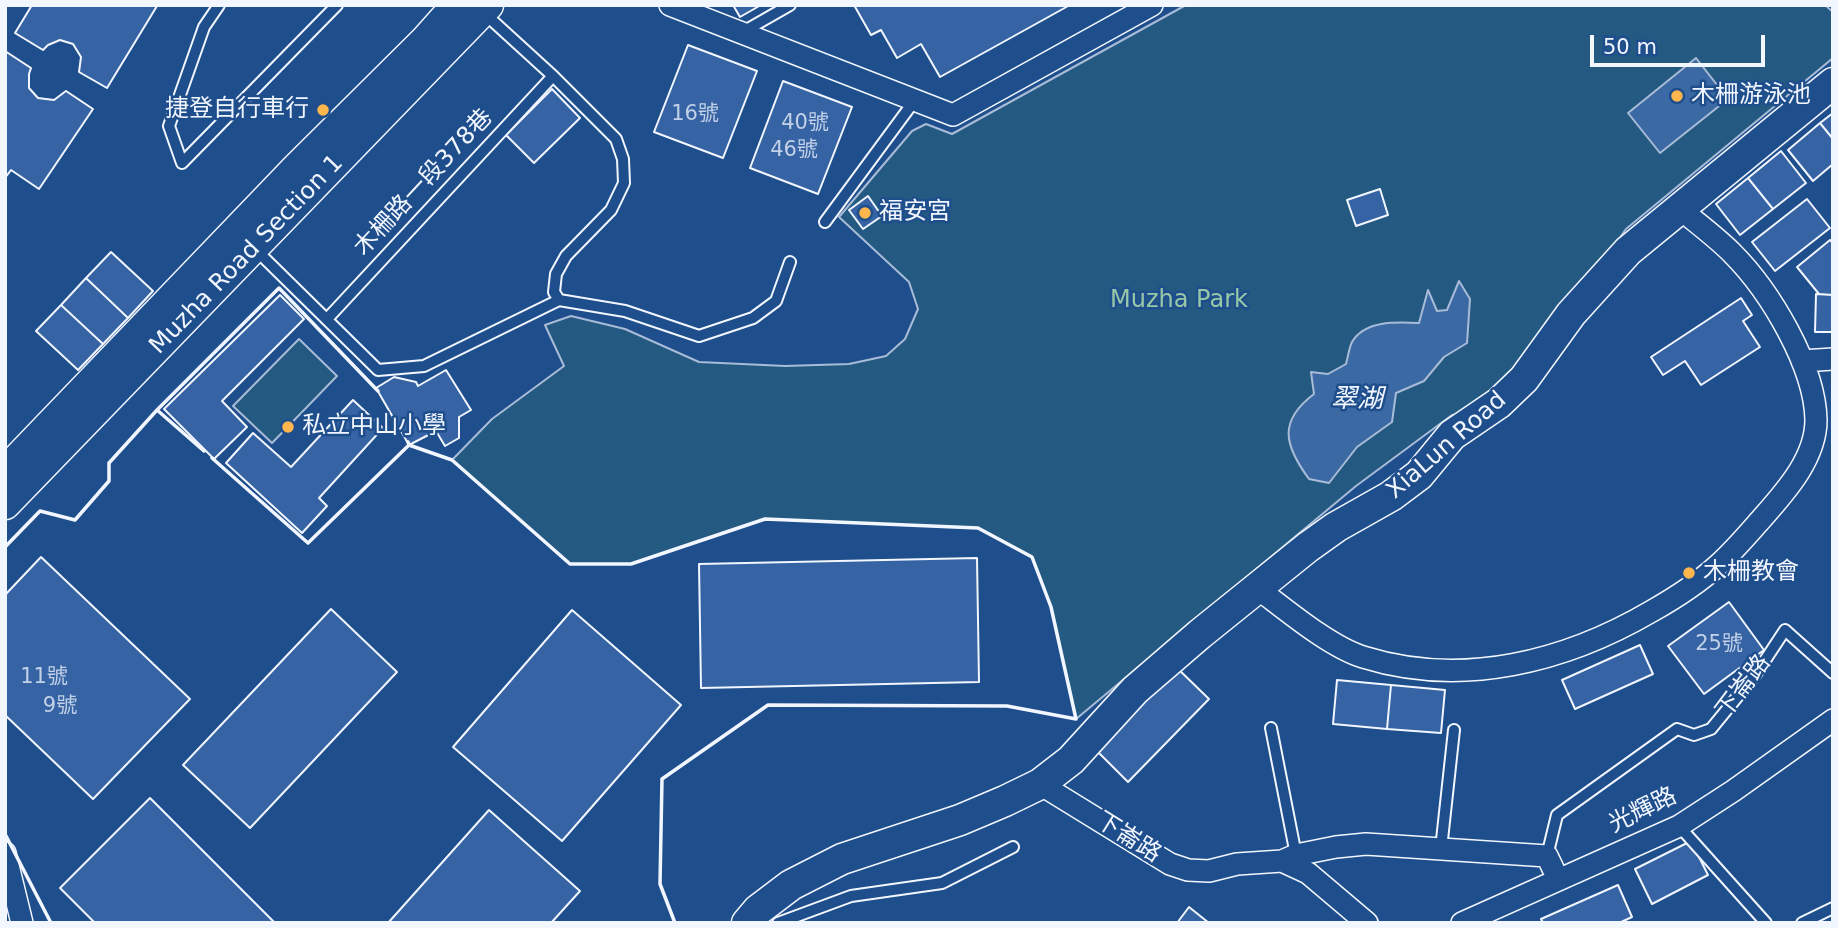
<!DOCTYPE html>
<html>
<head>
<meta charset="utf-8">
<style>
  body { margin:0 }
  #map { position:relative; width:1838px; height:928px; overflow:hidden; background:#1f4e8c; font-family:"DejaVu Sans",sans-serif }
  canvas { display:block }
  .frame { position:absolute; inset:0; border:7px solid #f2f6ff; pointer-events:none }
  .scale { position:absolute; left:1590px; top:35px; width:175px; height:32px; box-sizing:border-box; border:4px solid #f2f6ff; border-top:0; padding-left:9px; font-size:21px; line-height:24px; white-space:nowrap; color:#f2f6ff; -webkit-text-stroke:5px #1f4e8c; paint-order:stroke }
</style>
</head>
<body>
<div id="map">
<canvas width="1838" height="928"></canvas>
<div class="frame"></div>
<div class="scale">50 m</div>
</div>
<script>
const ctx = document.querySelector('canvas').getContext('2d');
ctx.lineJoin = 'round';
function fill(path, color) {
  ctx.fillStyle = color;
  ctx.fill(path, 'evenodd');
}
function trace(path, color, width, dash) {
  ctx.strokeStyle = color;
  ctx.lineWidth = width;
  ctx.lineCap = dash ? 'butt' : 'round';
  ctx.setLineDash(dash || []);
  ctx.stroke(path);
}
function label(font, color, halo, rows, align = 'center') {
  ctx.font = font + ' "DejaVu Sans","Noto Sans TC",sans-serif';
  ctx.lineWidth = 5;
  ctx.setLineDash([]);
  ctx.textBaseline = 'middle';
  ctx.strokeStyle = halo;
  ctx.fillStyle = color;
  for (const [text, x, y, turn = 0] of rows) {
    ctx.save();
    ctx.translate(x, y);
    ctx.rotate((+turn || 0) * Math.PI / 180);
    ctx.textAlign = isNaN(turn) ? turn : align;
    if (halo) ctx.strokeText(text, 0, 0);
    ctx.fillText(text, 0, 0);
    ctx.restore();
  }
}
const green = new Path2D(`
  M 1186,5 L 1825,5 L 1833,12 L 1833,58 L 1626,229 L 1562,321 L 1470,414 L 1452,415 L 1356,486 L 1076,719 L 1051,607 L 1032,557 L 978,528 L 765,519 L 631,564 L 570,564 L 452,460 L 492,419 L 564,366 L 545,325 L 571,316 L 625,329 L 699,362 L 785,366 L 849,364 L 886,356 L 905,339 L 918,309 L 909,282 L 839,217 L 912,131 L 926,124 L 952,134 Z
  M 299,339 L 337,376 L 272,443 L 233,406 Z`);
const water = new Path2D(`
  M 1696,58 L 1728,99 L 1660,153 L 1628,113 Z
  M 1459,281 L 1470,299 L 1467,343 L 1444,357 L 1424,381 L 1396,393 L 1392,422 L 1357,447 L 1329,483 L 1309,479 C 1284,445 1278,421 1314,394 L 1311,372 L 1328,374 L 1346,364 C 1348,357 1349,348 1352,342 C 1365,320 1397,322 1419,323 L 1428,290 L 1437,311 L 1447,310 Z`);
const building = new Path2D(`
  M 32,5 L 156,5 L 157,6 L 107,88 L 79,72 L 81,57 L 73,44 L 60,40 L 48,45 L 43,50 L 15,33 Z
  M 733,5 L 761,5 L 740,17 Z
  M 854,5 L 1070,5 L 940,77 L 921,44 L 897,58 L 881,30 L 871,35 Z
  M 688,45 L 757,71 L 723,158 L 654,132 Z
  M 5,51 L 31,68 L 29,74 L 29,88 L 38,98 L 54,100 L 66,91 L 93,109 L 39,189 L 11,170 L 5,178 Z
  M 783,81 L 852,107 L 818,194 L 750,168 Z
  M 552,89 L 580,118 L 534,163 L 506,135 Z
  M 1833,113 L 1833,139 L 1820,123 Z
  M 1820,123 L 1833,139 L 1833,164 L 1813,181 L 1788,150 Z
  M 1781,151 L 1806,183 L 1773,209 L 1748,178 Z
  M 1748,178 L 1773,209 L 1740,235 L 1716,204 Z
  M 1380,189 L 1388,215 L 1356,226 L 1347,200 Z
  M 868,196 L 882,216 L 863,229 L 849,210 Z
  M 1807,199 L 1830,228 L 1775,271 L 1752,242 Z
  M 1830,240 L 1833,243 L 1833,295 L 1819,294 L 1797,267 Z
  M 111,252 L 153,291 L 128,318 L 86,278 Z
  M 86,278 L 128,318 L 103,344 L 61,305 Z
  M 1816,294 L 1833,295 L 1833,332 L 1815,332 Z
  M 280,295 L 304,319 L 222,401 L 247,427 L 214,459 L 164,409 Z
  M 1741,298 L 1752,315 L 1743,321 L 1760,347 L 1701,385 L 1685,361 L 1663,375 L 1651,357 Z
  M 61,305 L 103,344 L 78,370 L 36,331 Z
  M 446,370 L 471,410 L 459,417 L 459,438 L 445,446 L 436,431 L 409,445 L 376,388 L 394,377 L 416,382 L 418,386 Z
  M 353,400 L 383,428 L 319,498 L 327,506 L 302,533 L 226,463 L 253,433 L 291,467 Z
  M 41,557 L 190,699 L 93,799 L 5,715 L 5,595 Z
  M 977,558 L 979,682 L 701,688 L 699,564 Z
  M 1729,602 L 1764,650 L 1704,694 L 1668,646 Z
  M 331,609 L 397,672 L 250,828 L 183,765 Z
  M 572,610 L 681,705 L 562,841 L 453,747 Z
  M 1640,645 L 1653,674 L 1575,709 L 1562,680 Z
  M 1174,665 L 1209,699 L 1128,782 L 1094,748 Z
  M 1337,680 L 1391,685 L 1387,729 L 1333,724 Z
  M 1391,685 L 1445,690 L 1441,733 L 1387,729 Z
  M 150,798 L 275,923 L 95,923 L 60,888 Z
  M 489,810 L 580,891 L 551,923 L 388,923 Z
  M 1691,841 L 1708,875 L 1652,904 L 1635,869 Z
  M 1618,885 L 1632,917 L 1619,923 L 1543,923 L 1541,919 Z
  M 1189,907 L 1209,923 L 1177,923 Z`);
const lane = new Path2D(`
  M 219,5 L 204,27 L 169,126 L 182,163 L 337,5
  M 484,13 L 553,76 L 616,139 L 623,159 L 624,183 L 611,210 L 566,256 L 556,274 L 554,292 L 559,300
  M 741,33 L 790,5
  M 825,222 L 915,100
  M 256,250 L 378,370 L 424,366 L 559,300 L 625,311 L 699,336 L 753,318 L 776,301 L 790,262
  M 327,319 L 553,76
  M 1271,728 L 1296,855
  M 1679,826 L 1766,923
  M 1441,849 L 1454,730
  M 1547,856 L 1557,815 L 1677,729 L 1694,735 L 1711,729 L 1756,674 L 1785,630 L 1833,673
  M 778,923 L 851,896 L 942,883 L 1013,847
  M 1802,923 L 1833,908`);
const street = new Path2D(`
  M 670,5 L 953,115 L 1152,5
  M 1802,361 L 1833,359
  M 1257,588 C 1285,609 1330,647 1363,657 C 1462,688 1565,662 1652,611 C 1675,598 1697,584 1717,566 C 1734,551 1749,533 1764,516 C 1787,490 1816,457 1816,420 C 1815,366 1770,291 1732,253 C 1716,237 1697,223 1680,209
  M 1040,784 L 1170,864 L 1188,870 L 1209,871 L 1237,864 L 1282,861 L 1296,855 L 1336,847 L 1366,844 L 1547,856 L 1558,879
  M 5,853 L 22,923
  M 1282,861 L 1308,873 L 1367,923
  M 1462,923 L 1679,826 L 1733,791 L 1833,720`);
const secondary = new Path2D(`
  M 5,472 L 297,168 L 425,41 L 457,5
  M 5,504 L 488,5
  M 747,923 L 758,910 L 791,885 L 842,859 L 960,820 L 1005,801 L 1040,784 L 1071,760 L 1135,690 L 1200,634 L 1308,547 L 1336,527 L 1391,496 L 1419,475 L 1452,435 L 1499,403 L 1524,379 L 1571,314 L 1628,251 L 1833,83`);
const wall = new Path2D(`
  M 157,410 L 204,451
  M 408,442 L 409,445 L 452,460 L 570,564 L 631,564 L 765,519 L 978,528 L 1032,557 L 1051,607 L 1076,719 L 1007,706 L 768,705 L 662,779 L 660,884 L 675,923
  M 212,458 L 308,543 L 409,445
  M 5,547 L 40,511 L 75,520 L 109,481 L 109,463 L 157,410 L 279,288 L 378,391
  M 5,834 L 51,923`);
const markers = [
  [1677,96,7,"#ffb74d"],
  [323,110,7,"#ffb74d"],
  [865,213,7,"#ffb74d"],
  [288,427,7,"#ffb74d"],
  [1689,573,7,"#ffb74d"]
];
const numberNames = [
  ["16號",695,115],
  ["40號",805,124],
  ["46號",794,151],
  ["25號",1719,645],
  ["11號",44,678],
  ["9號",60,707]
];
const poiNames = [
  ["木柵游泳池",1691,96],
  ["捷登自行車行",309,110,"right"],
  ["福安宮",879,213],
  ["私立中山小學",302,427],
  ["木柵教會",1703,573]
];
const streetNames = [
  ["木柵路一段378巷",424,183,-47],
  ["Muzha Road Section 1",247,255,-46],
  ["XiaLun Road",1447,446,-41],
  ["下崙路",1744,687,-53],
  ["光輝路",1643,811,-26],
  ["下崙路",1128,838,32]
];
const parkNames = [
  ["Muzha Park",1179,301]
];
const waterNames = [
  ["翠湖",1357,400]
];
fill(green, '#245a82');
trace(green, '#a8bbd7', 2);
fill(water, '#3b69a3');
trace(water, '#a8bbd7', 2);
fill(building, '#3563a3');
trace(building, '#f2f6ff', 2);
trace(lane, '#f2f6ff', 14);
trace(street, '#f2f6ff', 24);
trace(secondary, '#f2f6ff', 33);
trace(lane, '#1f4e8c', 10);
trace(street, '#1f4e8c', 21);
trace(secondary, '#1f4e8c', 30);
trace(wall, '#f2f6ff', 3.5);
for (const [x, y, r, color] of markers) {
  const dot = new Path2D();
  dot.arc(x, y, r, 0, 2 * Math.PI);
  ctx.fillStyle = color;
  ctx.fill(dot);
  trace(dot, '#1f4e8c', 2.5);
}
label('21px', '#c3d1e8', null, numberNames);
label('24px', '#f2f6ff', '#1f4e8c', poiNames, 'left');
label('24px', '#f2f6ff', '#1f4e8c', streetNames);
label('24px', '#97c8a6', '#1f4e8c', parkNames);
label('italic 26px', '#f2f6ff', '#1f4e8c', waterNames);
</script>
</body>
</html>
